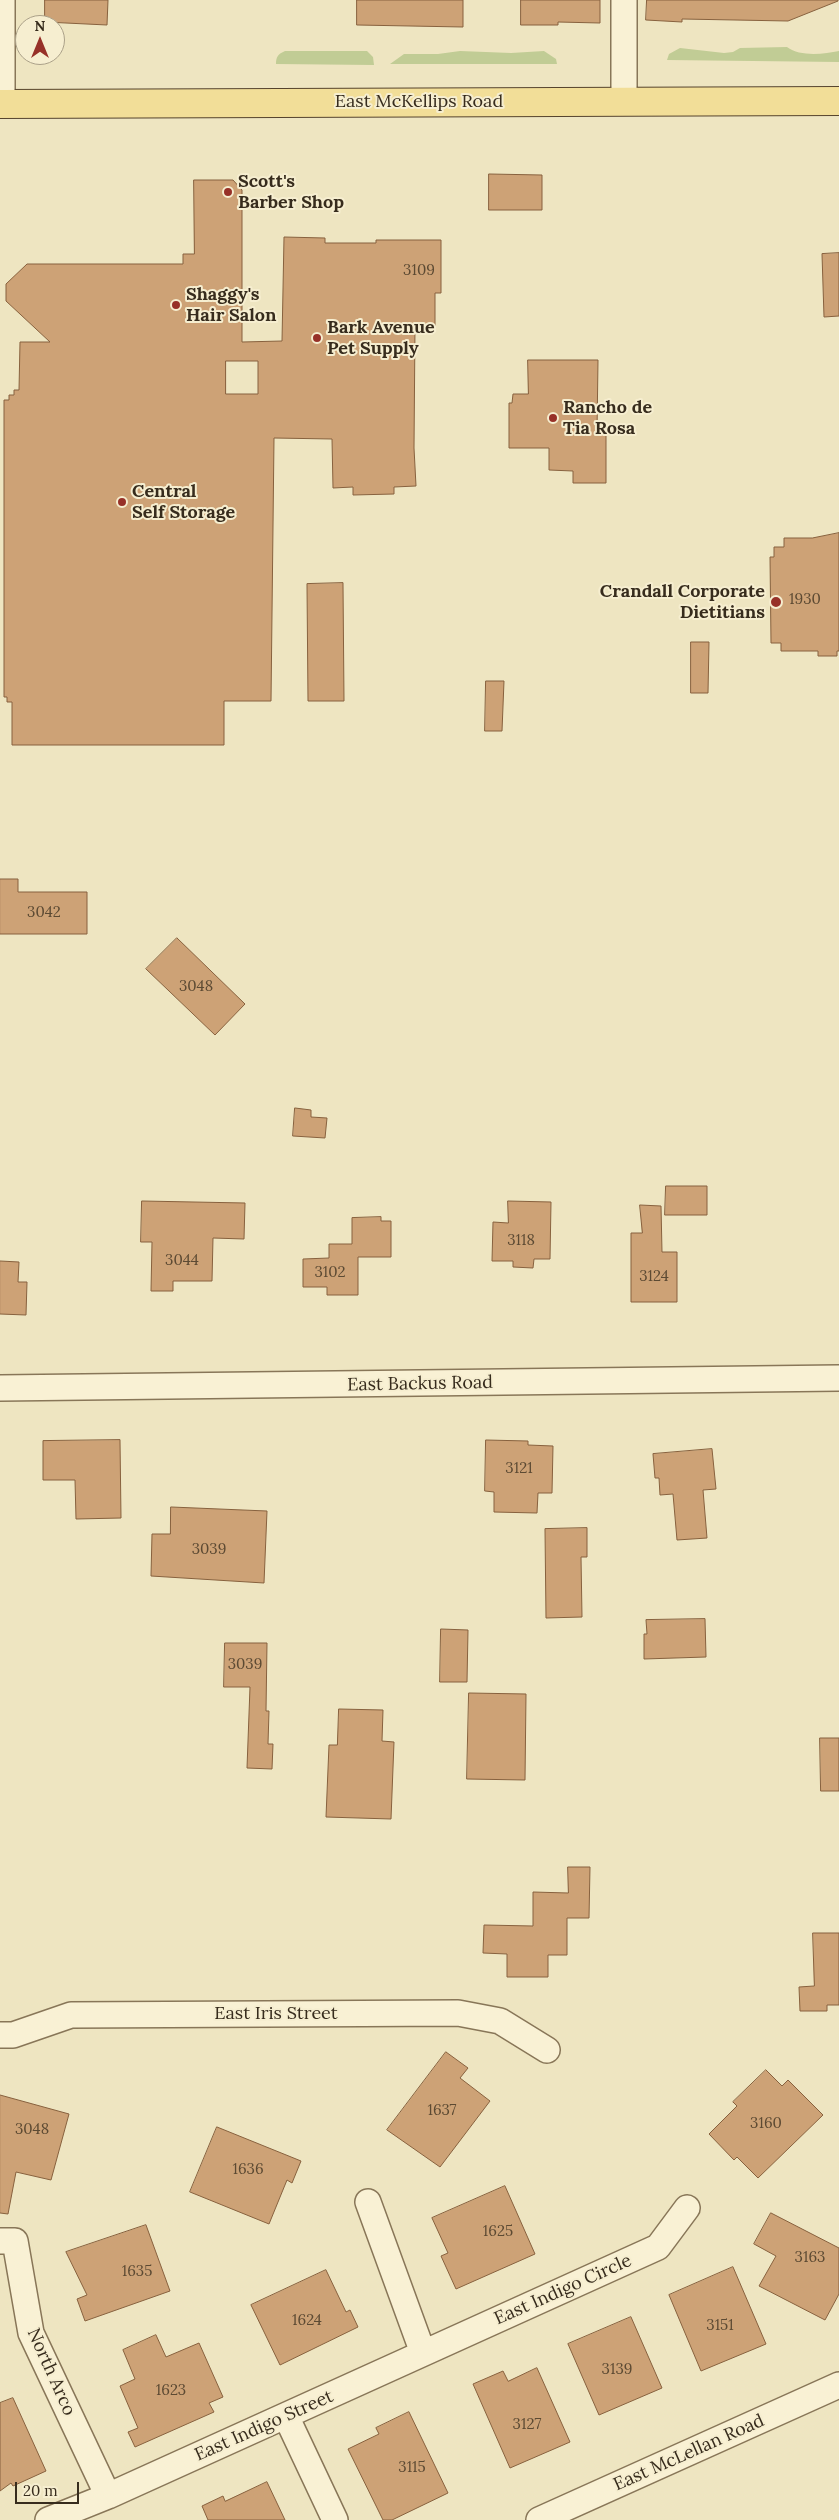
<!DOCTYPE html>
<html>
<head>
<meta charset="utf-8">
<style>
  body { margin:0 }
  #map { position:relative; width:839px; height:2520px; overflow:hidden; background:#eee5c1; font-family:Lora,serif }
  canvas { display:block }
  .north { position:absolute; left:15px; top:15px; width:50px; height:50px; box-sizing:border-box; background:#f6eed0; border:1px solid #aaa088; border-radius:50%; rotate:0deg; font-size:14px; font-weight:700; line-height:20px; text-align:center; color:#372c1d }
  .north::after { content:''; display:block; margin:auto; width:18px; height:22px; background:#973128; clip-path:polygon(50% 0,100% 100%,50% 72%,0 100%) }
  .scale { position:absolute; left:15px; top:2482px; width:64px; height:22px; box-sizing:border-box; border:2px solid #372c1d; border-top:0; padding-left:6px; font-size:15px; line-height:18px; white-space:nowrap; color:#372c1d; -webkit-text-stroke:4px #f6eed0; paint-order:stroke }
</style>
</head>
<body>
<div id="map">
<canvas width="839" height="2520"></canvas>
<div class="north">N</div>
<div class="scale">20 m</div>
</div>
<script>
const ctx = document.querySelector('canvas').getContext('2d');
ctx.lineJoin = 'round';
function fill(path, color) {
  ctx.fillStyle = color;
  ctx.fill(path, 'evenodd');
}
function trace(path, color, width, dash) {
  ctx.strokeStyle = color;
  ctx.lineWidth = width;
  ctx.lineCap = dash ? 'butt' : 'round';
  ctx.setLineDash(dash || []);
  ctx.stroke(path);
}
function label(font, color, halo, rows, align = 'center') {
  ctx.font = font + ' Lora,serif';
  ctx.lineWidth = 4;
  ctx.setLineDash([]);
  ctx.textBaseline = 'middle';
  ctx.strokeStyle = halo;
  ctx.fillStyle = color;
  for (const [text, x, y, turn = 0] of rows) {
    ctx.save();
    ctx.translate(x, y);
    ctx.rotate((+turn || 0) * Math.PI / 180);
    ctx.textAlign = isNaN(turn) ? turn : align;
    if (halo) ctx.strokeText(text, 0, 0);
    ctx.fillText(text, 0, 0);
    ctx.restore();
  }
}
const green = new Path2D(`
  M 787,47 C 800,57 824,54 839,51 L 839,62 L 667,60 L 669,54 L 680,48 L 724,53 L 733,52 L 740,48 Z
  M 285,51 L 367,51 L 373,57 L 374,65 L 276,64 C 276,57 278,54 285,51 Z
  M 460,51 L 511,53 L 544,51 L 556,59 L 557,64 L 390,64 L 404,54 L 438,54 Z`);
const building = new Path2D(`
  M 45,0 L 108,0 L 107,25 L 45,22 Z
  M 357,0 L 463,0 L 463,27 L 357,25 Z
  M 521,0 L 600,0 L 600,23 L 558,22 L 558,25 L 521,25 Z
  M 647,0 L 838,0 L 838,1 L 788,21 L 682,19 L 682,22 L 646,20 Z
  M 489,174 L 542,175 L 542,210 L 489,210 Z
  M 194,180 L 233,180 L 242,190 L 242,342 L 282,341 L 284,237 L 325,238 L 325,243 L 376,243 L 376,240 L 441,240 L 441,293 L 435,293 L 435,326 L 415,326 L 414,448 L 416,486 L 394,487 L 394,494 L 353,495 L 353,487 L 333,488 L 332,439 L 274,438 L 271,701 L 224,701 L 224,745 L 12,745 L 12,702 L 7,702 L 7,697 L 4,697 L 4,400 L 9,400 L 9,395 L 14,395 L 14,390 L 19,390 L 20,342 L 50,342 L 6,301 L 6,284 L 27,264 L 183,264 L 183,254 L 194,254 ZM 226,361 L 258,361 L 258,394 L 226,394 Z
  M 839,253 L 839,316 L 824,317 L 822,254 Z
  M 528,360 L 598,360 L 597,432 L 606,432 L 606,483 L 573,483 L 573,471 L 549,470 L 549,448 L 509,448 L 509,403 L 512,403 L 513,394 L 528,394 Z
  M 839,533 L 839,651 L 837,651 L 837,656 L 818,656 L 818,651 L 781,651 L 781,643 L 771,643 L 770,557 L 774,557 L 774,547 L 784,547 L 784,538 L 812,538 Z
  M 343,583 L 344,701 L 308,701 L 307,584 Z
  M 691,642 L 709,642 L 708,693 L 691,693 Z
  M 486,681 L 504,681 L 502,731 L 485,731 Z
  M 0,879 L 18,879 L 18,892 L 87,892 L 87,934 L 0,934 Z
  M 177,938 L 245,1004 L 215,1035 L 146,969 Z
  M 295,1108 L 311,1110 L 311,1117 L 327,1118 L 325,1138 L 293,1136 Z
  M 666,1186 L 707,1186 L 707,1215 L 665,1215 Z
  M 142,1201 L 245,1203 L 244,1239 L 213,1238 L 212,1281 L 173,1281 L 173,1291 L 151,1291 L 152,1242 L 141,1242 Z
  M 508,1201 L 551,1202 L 550,1259 L 534,1259 L 533,1268 L 513,1267 L 513,1261 L 492,1261 L 493,1222 L 508,1223 Z
  M 640,1205 L 661,1206 L 662,1252 L 677,1252 L 677,1302 L 631,1302 L 631,1233 L 642,1233 Z
  M 381,1217 L 381,1221 L 391,1221 L 391,1257 L 358,1257 L 358,1295 L 327,1295 L 327,1287 L 303,1287 L 303,1259 L 329,1258 L 329,1244 L 352,1244 L 352,1218 Z
  M 0,1261 L 19,1262 L 18,1282 L 27,1282 L 26,1315 L 0,1314 Z
  M 120,1440 L 121,1518 L 76,1519 L 75,1480 L 43,1480 L 43,1441 Z
  M 486,1440 L 528,1441 L 528,1445 L 553,1446 L 552,1493 L 538,1493 L 537,1513 L 494,1512 L 494,1492 L 485,1491 Z
  M 712,1449 L 716,1489 L 703,1490 L 707,1538 L 677,1540 L 673,1494 L 660,1495 L 659,1478 L 655,1478 L 653,1454 Z
  M 171,1507 L 267,1511 L 264,1583 L 151,1576 L 152,1534 L 170,1534 Z
  M 587,1528 L 587,1557 L 581,1557 L 582,1617 L 546,1618 L 545,1529 Z
  M 705,1619 L 706,1657 L 644,1659 L 644,1634 L 647,1634 L 646,1620 Z
  M 441,1629 L 468,1630 L 467,1682 L 440,1682 Z
  M 225,1643 L 267,1643 L 266,1711 L 269,1711 L 268,1744 L 273,1744 L 272,1769 L 247,1768 L 250,1687 L 224,1687 Z
  M 469,1693 L 526,1694 L 525,1780 L 467,1779 Z
  M 339,1709 L 383,1710 L 382,1741 L 394,1742 L 391,1819 L 326,1817 L 329,1745 L 337,1745 Z
  M 820,1738 L 839,1738 L 839,1791 L 821,1791 Z
  M 568,1867 L 590,1867 L 589,1918 L 567,1918 L 567,1955 L 548,1955 L 548,1977 L 507,1977 L 507,1954 L 483,1953 L 484,1925 L 533,1926 L 533,1892 L 568,1893 Z
  M 813,1933 L 839,1933 L 839,2005 L 827,2005 L 827,2011 L 800,2011 L 799,1987 L 814,1986 Z
  M 446,2052 L 468,2068 L 460,2078 L 490,2101 L 440,2167 L 387,2130 Z
  M 766,2070 L 782,2086 L 788,2080 L 823,2115 L 758,2178 L 737,2157 L 734,2160 L 709,2134 L 737,2106 L 733,2102 Z
  M 0,2095 L 69,2114 L 51,2180 L 16,2172 L 8,2214 L 0,2213 Z
  M 217,2127 L 301,2161 L 292,2183 L 287,2180 L 269,2224 L 190,2192 Z
  M 505,2186 L 535,2254 L 456,2289 L 441,2256 L 448,2253 L 432,2218 Z
  M 771,2213 L 839,2248 L 839,2294 L 825,2320 L 759,2286 L 776,2256 L 754,2244 Z
  M 146,2225 L 170,2291 L 85,2321 L 77,2299 L 87,2295 L 66,2252 Z
  M 733,2267 L 766,2344 L 701,2371 L 669,2295 Z
  M 326,2270 L 346,2312 L 350,2310 L 358,2327 L 280,2365 L 251,2305 Z
  M 631,2317 L 662,2388 L 599,2415 L 568,2344 Z
  M 156,2335 L 166,2357 L 199,2343 L 223,2397 L 209,2403 L 214,2412 L 135,2447 L 128,2432 L 138,2428 L 120,2386 L 135,2379 L 123,2350 Z
  M 537,2368 L 570,2442 L 510,2468 L 473,2384 L 503,2371 L 508,2381 Z
  M 13,2398 L 46,2471 L 13,2486 L 11,2483 L 0,2491 L 0,2403 Z
  M 409,2412 L 448,2493 L 392,2520 L 383,2520 L 348,2449 L 379,2434 L 376,2428 Z
  M 267,2482 L 285,2520 L 208,2520 L 202,2506 L 223,2496 L 225,2501 Z`);
const minor = new Path2D(`
  M 624,0 L 624,101
  M 2,104 L 2,0
  M 0,1388 L 839,1378
  M 0,2035 L 13,2035 L 71,2015 L 458,2013 L 500,2021 L 547,2050
  M 368,2202 L 423,2353
  M 0,2241 L 15,2241 L 31,2333 L 108,2496
  M 286,2416 L 335,2520
  M 48,2520 L 108,2496 L 658,2247 L 687,2208
  M 539,2520 L 839,2385`);
const primary = new Path2D(`
  M 0,104 L 839,101`);
const markers = [
  [228,192,5,"#973128"],
  [176,305,5,"#973128"],
  [317,338,5,"#973128"],
  [553,418,5,"#973128"],
  [122,502,5,"#973128"],
  [776,602,6,"#973128"]
];
const numberNames = [
  ["3109",419,271],
  ["1930",805,600],
  ["3042",44,913],
  ["3048",196,987],
  ["3118",521,1241],
  ["3044",182,1261],
  ["3102",330,1273],
  ["3124",654,1277],
  ["3121",519,1469],
  ["3039",209,1550],
  ["3039",245,1665],
  ["1637",442,2111],
  ["3160",766,2124],
  ["3048",32,2130],
  ["1636",248,2170],
  ["1625",498,2232],
  ["3163",810,2258],
  ["1635",137,2272],
  ["1624",307,2321],
  ["3151",720,2326],
  ["3139",617,2370],
  ["1623",171,2391],
  ["3127",527,2425],
  ["3115",412,2468]
];
const streetNames = [
  ["East McKellips Road",419,102],
  ["East Backus Road",420,1384,-1],
  ["East Iris Street",276,2014],
  ["East Indigo Circle",563,2290,-24],
  ["North Arco",51,2372,66],
  ["East Indigo Street",264,2426,-24],
  ["East McLellan Road",689,2453,-24]
];
const poiNames = [
  ["Scott's",238,182],
  ["Barber Shop",238,203],
  ["Shaggy's",186,295],
  ["Hair Salon",186,316],
  ["Bark Avenue",327,328],
  ["Pet Supply",327,349],
  ["Rancho de",563,408],
  ["Tia Rosa",563,429],
  ["Central",132,492],
  ["Self Storage",132,513],
  ["Crandall Corporate",765,592,"right"],
  ["Dietitians",765,613,"right"]
];
fill(green, '#c1cc95');
fill(building, '#cda276');
trace(building, '#87613e', 1);
trace(minor, '#887658', 28);
trace(primary, '#55432d', 30);
trace(minor, '#f9f1d4', 25);
trace(primary, '#f2de98', 28);
for (const [x, y, r, color] of markers) {
  const dot = new Path2D();
  dot.arc(x, y, r, 0, 2 * Math.PI);
  ctx.fillStyle = color;
  ctx.fill(dot);
  trace(dot, '#f6eed0', 2);
}
label('15px', '#5c4a33', null, numberNames);
label('18px', '#372c1d', '#f6eed0', streetNames);
label('bold 18px', '#372c1d', '#f6eed0', poiNames, 'left');
</script>
</body>
</html>
